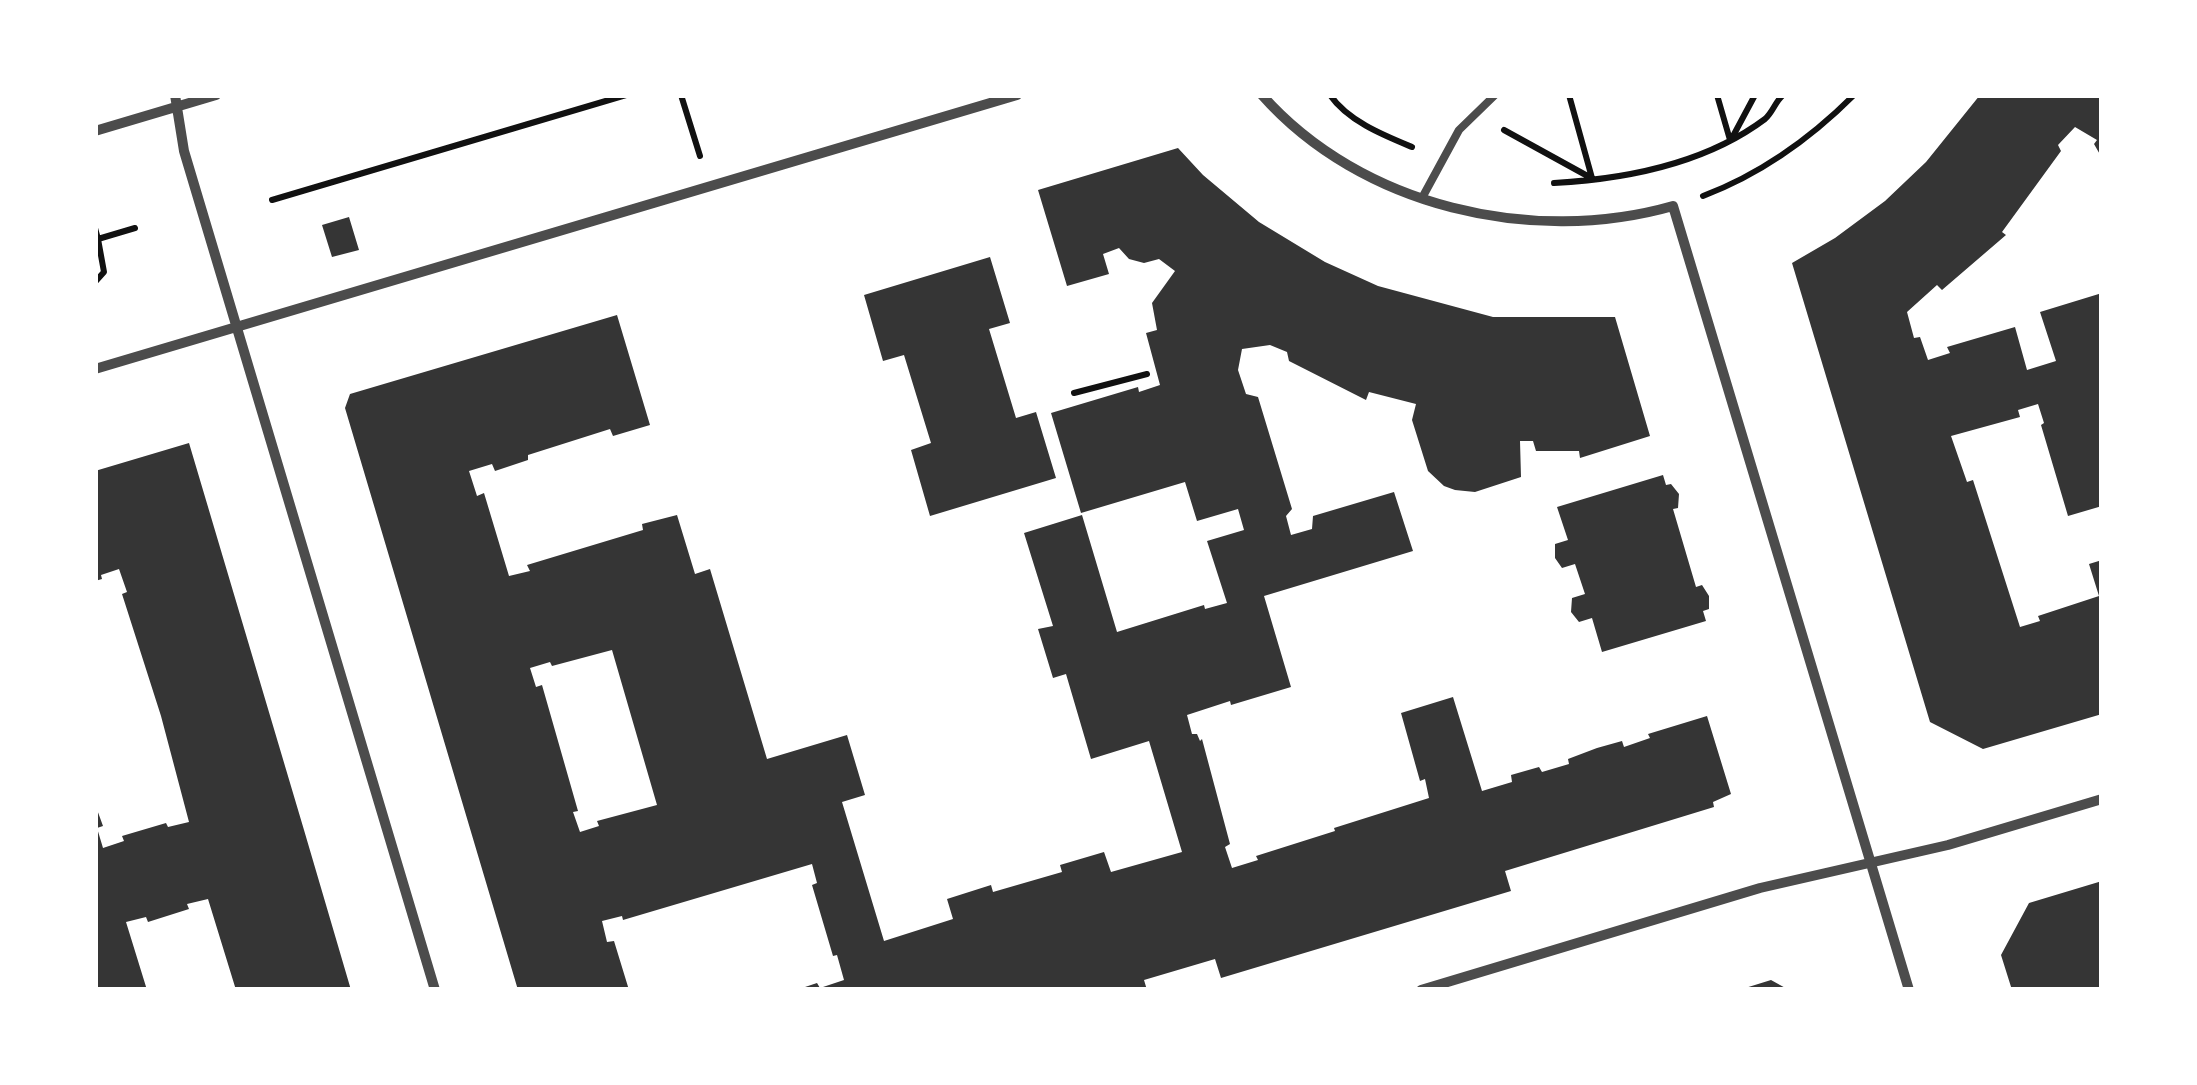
<!DOCTYPE html>
<html>
<head>
<meta charset="utf-8">
<style>
  body { margin:0 }
  #map { position:relative; width:2197px; height:1085px; overflow:hidden; background:#fff; font-family:Helvetica,sans-serif }
  canvas { display:block }
  .frame { position:absolute; inset:0; border:98px solid #fff; pointer-events:none }
</style>
</head>
<body>
<div id="map">
<canvas width="2197" height="1085"></canvas>
<div class="frame"></div>
</div>
<script>
const ctx = document.querySelector('canvas').getContext('2d');
ctx.lineJoin = 'round';
function fill(path, color) {
  ctx.fillStyle = color;
  ctx.fill(path, 'evenodd');
}
function trace(path, color, width, dash) {
  ctx.strokeStyle = color;
  ctx.lineWidth = width;
  ctx.lineCap = dash ? 'butt' : 'round';
  ctx.setLineDash(dash || []);
  ctx.stroke(path);
}
const building = new Path2D(`
  M 1980,95 L 2102,95 L 2102,158 L 2094,144 L 2097,140 L 2075,127 L 2058,145 L 2061,151 L 2002,232 L 2006,235 L 1942,290 L 1937,285 L 1907,312 L 1914,338 L 1920,337 L 1928,360 L 1950,353 L 1947,347 L 2015,327 L 2027,370 L 2056,361 L 2040,312 L 2102,293 L 2102,506 L 2068,516 L 2041,425 L 2044,423 L 2038,404 L 2018,410 L 2020,417 L 1951,436 L 1967,482 L 1973,480 L 2020,627 L 2040,621 L 2038,616 L 2099,596 L 2089,564 L 2102,560 L 2102,714 L 1983,749 L 1930,722 L 1792,263 L 1835,238 L 1885,201 L 1926,162 Z
  M 1178,148 L 1203,175 L 1259,222 L 1325,262 L 1378,286 L 1493,317 L 1615,317 L 1650,436 L 1580,458 L 1579,451 L 1536,451 L 1533,441 L 1520,441 L 1521,477 L 1475,492 L 1455,490 L 1444,486 L 1428,471 L 1412,420 L 1416,404 L 1369,392 L 1366,400 L 1289,361 L 1287,352 L 1270,345 L 1242,349 L 1238,370 L 1246,394 L 1258,397 L 1292,509 L 1286,516 L 1291,535 L 1312,529 L 1313,516 L 1394,492 L 1413,551 L 1264,596 L 1291,687 L 1231,705 L 1230,701 L 1187,715 L 1192,734 L 1197,734 L 1200,741 L 1202,739 L 1230,844 L 1225,847 L 1232,868 L 1258,860 L 1256,856 L 1335,831 L 1334,828 L 1429,798 L 1425,779 L 1420,781 L 1401,713 L 1453,697 L 1482,791 L 1512,782 L 1511,775 L 1539,767 L 1542,772 L 1569,764 L 1568,759 L 1597,748 L 1622,741 L 1624,747 L 1650,738 L 1648,734 L 1707,716 L 1731,794 L 1713,802 L 1714,807 L 1505,871 L 1511,891 L 1221,978 L 1215,959 L 1144,980 L 1147,990 L 796,990 L 817,983 L 820,988 L 844,980 L 837,955 L 833,956 L 812,885 L 817,883 L 812,864 L 623,920 L 622,916 L 602,921 L 607,942 L 614,941 L 629,990 L 518,990 L 345,408 L 350,394 L 617,315 L 650,425 L 613,436 L 610,429 L 528,455 L 528,460 L 495,471 L 492,464 L 469,471 L 477,496 L 484,493 L 509,576 L 530,571 L 527,565 L 643,530 L 642,524 L 677,515 L 695,574 L 710,569 L 767,759 L 847,735 L 865,795 L 842,802 L 884,941 L 953,919 L 947,899 L 991,885 L 993,892 L 1062,872 L 1060,865 L 1104,852 L 1111,872 L 1182,852 L 1149,741 L 1091,759 L 1066,674 L 1053,678 L 1038,629 L 1053,626 L 1024,533 L 1082,515 L 1117,632 L 1204,605 L 1205,609 L 1227,603 L 1207,541 L 1244,530 L 1238,509 L 1197,521 L 1185,482 L 1081,513 L 1051,413 L 1138,387 L 1139,392 L 1160,385 L 1146,333 L 1157,330 L 1152,303 L 1175,271 L 1159,259 L 1144,263 L 1129,259 L 1119,248 L 1103,254 L 1109,274 L 1067,286 L 1038,190 ZM 612,650 L 657,805 L 597,821 L 599,826 L 580,832 L 573,812 L 578,811 L 542,685 L 536,687 L 530,668 L 550,662 L 552,666 Z
  M 349,217 L 359,250 L 332,257 L 322,225 Z
  M 990,257 L 1010,323 L 989,329 L 1016,418 L 1036,412 L 1056,478 L 930,516 L 911,450 L 931,443 L 904,355 L 883,361 L 864,295 Z
  M 189,443 L 304,830 L 351,990 L 236,990 L 208,899 L 187,904 L 189,909 L 148,922 L 146,917 L 126,922 L 147,990 L 95,990 L 95,804 L 103,826 L 97,828 L 103,848 L 124,841 L 122,836 L 166,823 L 168,827 L 189,822 L 161,716 L 122,594 L 127,592 L 119,569 L 101,575 L 102,579 L 95,581 L 95,471 Z
  M 1663,475 L 1666,485 L 1671,484 L 1679,494 L 1678,508 L 1673,509 L 1696,587 L 1702,585 L 1709,596 L 1709,609 L 1703,611 L 1706,621 L 1602,652 L 1592,618 L 1579,622 L 1571,612 L 1572,598 L 1585,594 L 1575,564 L 1562,568 L 1555,558 L 1555,544 L 1568,540 L 1557,507 Z
  M 2102,881 L 2102,990 L 2012,990 L 2001,955 L 2029,903 Z
  M 1771,980 L 1789,990 L 1743,990 L 1742,989 Z`);
const path = new Path2D(`
  M 681,95 L 700,156
  M 1330,95 C 1348,121 1383,135 1412,147
  M 1569,95 L 1592,178
  M 1717,95 L 1730,140
  M 1504,130 L 1593,179
  M 1732,138 L 1755,95
  M 1554,183 C 1627,179 1705,164 1765,119 C 1773,112 1775,102 1783,95
  M 1703,196 C 1761,174 1810,139 1854,95
  M 272,200 L 626,95
  M 95,228 L 98,239
  M 95,282 L 104,272 L 98,239 L 135,228
  M 1074,393 L 1147,374`);
const service = new Path2D(`
  M 1422,198 L 1459,130 L 1495,95`);
const minor = new Path2D(`
  M 175,95 L 184,151 L 435,990
  M 1262,95 C 1361,207 1533,246 1673,206 L 1909,990
  M 95,131 L 216,95
  M 95,369 L 1017,95
  M 1421,990 L 1760,888 L 1948,845 L 2102,799`);
fill(building, '#353535');
trace(path, '#111', 6);
trace(service, '#4c4c4c', 8);
trace(minor, '#4c4c4c', 10);
</script>
</body>
</html>
